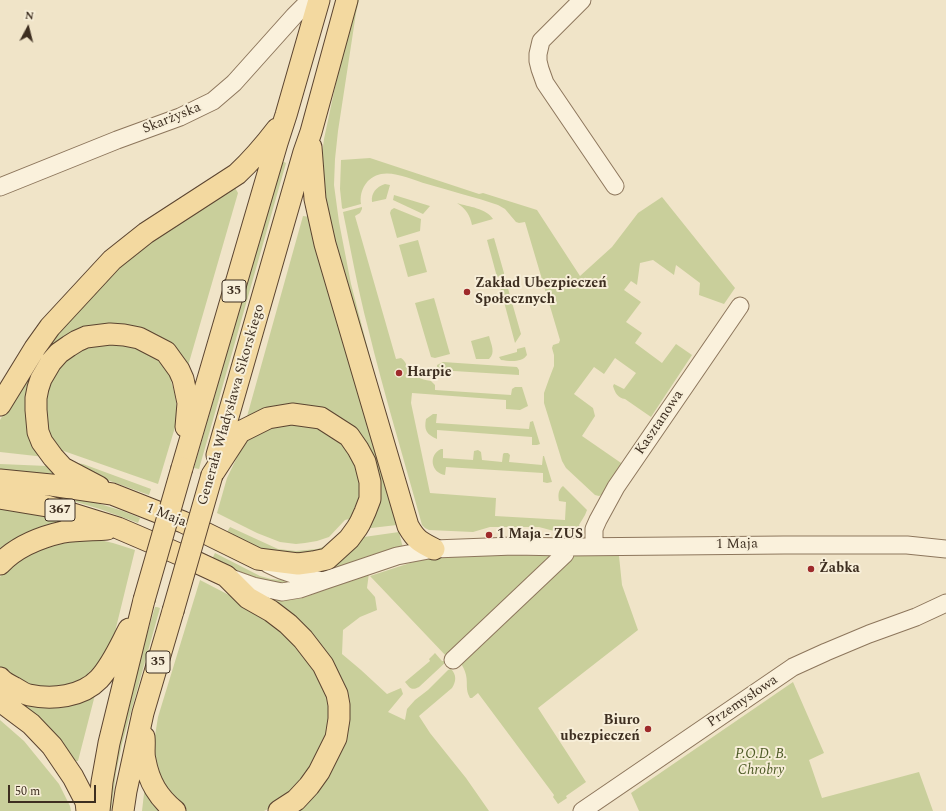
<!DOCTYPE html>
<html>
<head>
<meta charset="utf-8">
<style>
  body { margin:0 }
  #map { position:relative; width:946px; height:811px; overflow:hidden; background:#f0e4c8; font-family:Spectral,serif }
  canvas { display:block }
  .north { position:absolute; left:8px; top:8px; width:40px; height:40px; -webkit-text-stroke:3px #f7eed8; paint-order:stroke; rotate:7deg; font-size:11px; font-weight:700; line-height:16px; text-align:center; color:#3d2e20 }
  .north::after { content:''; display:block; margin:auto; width:14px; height:18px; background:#3d2e20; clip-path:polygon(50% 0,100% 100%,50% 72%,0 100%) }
  .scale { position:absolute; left:8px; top:785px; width:88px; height:18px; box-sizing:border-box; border:2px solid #3d2e20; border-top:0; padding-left:5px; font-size:12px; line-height:14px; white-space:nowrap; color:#3d2e20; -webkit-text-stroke:3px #f7eed8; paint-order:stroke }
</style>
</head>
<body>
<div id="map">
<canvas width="946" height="811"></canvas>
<div class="north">N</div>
<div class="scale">50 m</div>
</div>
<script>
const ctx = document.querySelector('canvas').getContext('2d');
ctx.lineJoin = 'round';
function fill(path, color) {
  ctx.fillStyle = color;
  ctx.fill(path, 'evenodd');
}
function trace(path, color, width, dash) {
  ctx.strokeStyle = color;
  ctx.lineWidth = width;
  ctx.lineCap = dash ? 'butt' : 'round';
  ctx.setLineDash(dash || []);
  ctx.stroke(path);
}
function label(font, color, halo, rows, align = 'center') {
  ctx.font = font + ' Spectral,serif';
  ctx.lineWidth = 4;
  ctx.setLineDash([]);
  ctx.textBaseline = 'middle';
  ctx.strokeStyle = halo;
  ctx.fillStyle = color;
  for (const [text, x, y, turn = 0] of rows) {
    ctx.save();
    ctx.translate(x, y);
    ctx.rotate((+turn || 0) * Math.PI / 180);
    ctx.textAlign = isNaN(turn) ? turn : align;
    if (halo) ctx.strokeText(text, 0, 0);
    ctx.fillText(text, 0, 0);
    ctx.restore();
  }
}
const green = new Path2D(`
  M 356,0 L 359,0 L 356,13 L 338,131 L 335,159 L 334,185 L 339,222 L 351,284 L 378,388 L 323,202 L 321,162 L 324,139 L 348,26 Z
  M 370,158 L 479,194 L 483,193 L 537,210 L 580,276 L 612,247 L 638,213 L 662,197 L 735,288 L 724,304 L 699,295 L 700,283 L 676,265 L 674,275 L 653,260 L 640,263 L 637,285 L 631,281 L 624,290 L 641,302 L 626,322 L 642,333 L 635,343 L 662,363 L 676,344 L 692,355 L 651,417 L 625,399 C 618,398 615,393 613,386 L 614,384 L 624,389 L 636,373 L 615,358 L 604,374 L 594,367 L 574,394 L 593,408 L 595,416 L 582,436 L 624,465 L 604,494 L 599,496 L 595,495 L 566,468 L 562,461 L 544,403 L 544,393 L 549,379 L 554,366 L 554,355 L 552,348 L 553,345 L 559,343 L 560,340 L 525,222 L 519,223 L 516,222 L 505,209 L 498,205 C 475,197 450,191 427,184 C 414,180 394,171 381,174 C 367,177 359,190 361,204 L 343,209 L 342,208 L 340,189 L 341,160 Z
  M 282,161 L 286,163 L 199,469 L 194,468 Z
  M 232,182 L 238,193 L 188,366 L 109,326 L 36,373 L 45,457 L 0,452 L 0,420 L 55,330 L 148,239 Z
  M 385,184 L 390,185 L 386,199 L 372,202 C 371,193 376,187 385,184 Z
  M 394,195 L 430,206 L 423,214 L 393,200 Z
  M 457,203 C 469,207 486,208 493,219 L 472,225 C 470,215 466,209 457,203 Z
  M 362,207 L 362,209 L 360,213 L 355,216 L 396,359 L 401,358 C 407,362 406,367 410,371 C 416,378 424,380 431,381 L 435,385 L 435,390 L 511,395 L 512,389 L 515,387 L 522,387 L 528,406 L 520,410 L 506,409 L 506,400 L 412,393 L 411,403 L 430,493 L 496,498 L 495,516 L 565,520 L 566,502 L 559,501 C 558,495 558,490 563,486 L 587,510 L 585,515 L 579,525 L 580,527 L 576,530 L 570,531 L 554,531 L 539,527 L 490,527 L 473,532 L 429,530 L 425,528 L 422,525 C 404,459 384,394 368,328 C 358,290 351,251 343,212 Z
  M 394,208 L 421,219 L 420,231 L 397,238 L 390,213 L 391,210 Z
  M 303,216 L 310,217 L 397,525 L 371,528 L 365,526 L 375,503 L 342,424 L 246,420 Z
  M 494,238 L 504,273 L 504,275 L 497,277 L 487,240 Z
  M 418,240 L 427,272 L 408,277 L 399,245 Z
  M 507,285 L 521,334 L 515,343 L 500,287 Z
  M 434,298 L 450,354 L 435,358 L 431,357 L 415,303 Z
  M 489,336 C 491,344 496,353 489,359 L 476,359 L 471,341 Z
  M 111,338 L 154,354 L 175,379 L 171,381 C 176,395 178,409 176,424 L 158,484 L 58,449 L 49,442 L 43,395 L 65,356 Z
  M 525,347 L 527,355 C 522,363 509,361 501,360 L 499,357 L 517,352 L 517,349 Z
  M 443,362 L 517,367 L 519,370 L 519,375 L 437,370 L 437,365 Z
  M 433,414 L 437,414 L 436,423 L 529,429 L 530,422 L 533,421 L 540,444 L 537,445 L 532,445 L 532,437 L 437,430 L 437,439 C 426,434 424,430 426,419 Z
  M 286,419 L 328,428 L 352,452 L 363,485 L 355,520 L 349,519 L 345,520 L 329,537 L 317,541 L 305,543 L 296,544 L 280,542 L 257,533 L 217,513 L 227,478 L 241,449 L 252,435 Z
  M 441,449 L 443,449 L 443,458 L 473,460 L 474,451 L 478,450 L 481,452 L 482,460 L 502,462 L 503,454 L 504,453 L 508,453 L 510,455 L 509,462 L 542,465 L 543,456 L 544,456 L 552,482 L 547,483 L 543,482 L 543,473 L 446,467 L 445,475 C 431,473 428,455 441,449 Z
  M 63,461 L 83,464 L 151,489 L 149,495 L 74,468 Z
  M 0,464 L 47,466 L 60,474 L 0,472 Z
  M 20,491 L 90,501 L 123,511 L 140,518 L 138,523 L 100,509 L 73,501 Z
  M 0,508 L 66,520 L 0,557 Z
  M 230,527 L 278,549 L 296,551 L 317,549 L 332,544 L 333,545 L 316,554 L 274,555 L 227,532 Z
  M 399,532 L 403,548 L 316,574 L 301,569 L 357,538 Z
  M 91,538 L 113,543 L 135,550 L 113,640 L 101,663 L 88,673 L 91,678 L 79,685 L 42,691 L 0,668 L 0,577 L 10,566 L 40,547 Z
  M 215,553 L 260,576 L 271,579 L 299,582 L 289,587 L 253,579 L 212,559 Z
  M 447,553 L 558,556 L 447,657 L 370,576 L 410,563 Z
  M 568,556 L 619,556 L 622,585 L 638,630 L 538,708 L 586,782 L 566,796 L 567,798 L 558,804 L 553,797 L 554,795 L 478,693 L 472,698 L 470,698 C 465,689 468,684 466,675 C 465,670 462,665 459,660 Z
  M 369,573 L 367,588 L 375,597 L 377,610 L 360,617 L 343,630 L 342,654 L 361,670 L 387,694 L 401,688 L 403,694 L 388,712 L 405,720 L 407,709 L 415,700 L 428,690 L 448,670 L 451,669 C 457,675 456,682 452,688 L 419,716 L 430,733 L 466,778 L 489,811 L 291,811 L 344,704 L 263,598 L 277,600 L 297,599 L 306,597 L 329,587 Z
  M 200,580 L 254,608 L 293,636 L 327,687 L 331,725 L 316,765 L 277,805 L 264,811 L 186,811 L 175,804 L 160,778 L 155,760 L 154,742 L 158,717 Z
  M 155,607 L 157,607 L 160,608 L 122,744 L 116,773 L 111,811 L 106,811 L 125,710 Z
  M 435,653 L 442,661 L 447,661 L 419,687 C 411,691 410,688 405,682 L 430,661 L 429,659 Z
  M 793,682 L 824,753 L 809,760 L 822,798 L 919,772 L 933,811 L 639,811 L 631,793 Z
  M 96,691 L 78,761 L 70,761 L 1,694 Z
  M 0,720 L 24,741 L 59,784 L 70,806 L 71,811 L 0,811 Z
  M 145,785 L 165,811 L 142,811 Z`);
const minor = new Path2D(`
  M 582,0 L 541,41 L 538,54 L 538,61 L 540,69 L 545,83 L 615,186
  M 0,187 L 117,140 L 180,117 L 213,101 L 234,83 L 294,16 L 310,0
  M 594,546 L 594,529 L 598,520 L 616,487 L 740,306
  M 268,564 C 287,574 302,577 323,581
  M 228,577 L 253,586 L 282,592 L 300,589 L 323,581 L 397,556 L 434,549 L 514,546 L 566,547 L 784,545 L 907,545 L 946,549
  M 453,660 L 565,554 L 566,547
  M 582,811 L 793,667 L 826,652 L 869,634 L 916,617 L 946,603`);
const major = new Path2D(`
  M 311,147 L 315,199 L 325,244 L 408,526 C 416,540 420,542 434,549
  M 0,405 L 35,348 L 50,327 L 112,260 L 146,233 L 237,174 C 253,159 264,146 277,129
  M 217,455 L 304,152 L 311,132 L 347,0
  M 182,468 L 277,143 L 286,115 L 319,0
  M 0,480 L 51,485 L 112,494 L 183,522 L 258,559 L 298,564 L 313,562 L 327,559 L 349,539 L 357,528 L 360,523 L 365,512 L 370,499 L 370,482 L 365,462 L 358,449 L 349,436 L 321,418 L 292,414 L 268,418 L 240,432 L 212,475
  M 99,487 L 63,468 L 53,457 L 42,442 L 38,432 L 36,410 L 36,398 L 38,388 L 41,379 L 51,362 L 59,353 L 69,346 L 77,341 L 86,337 L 110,334 L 124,335 L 139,338 L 166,352 L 179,370 L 183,379 L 188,403 L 186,427
  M 0,498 L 47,506 L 118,528 L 181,555 L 226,576 L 248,598 L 271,611 L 288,624 L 303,639 L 323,665 L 337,694 L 339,705 L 339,719 L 336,738 L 319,772 L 309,786 L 296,800 L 279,811
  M 0,564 C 16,547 41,537 63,532 C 77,530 93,530 107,529
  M 0,678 C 4,683 9,685 15,688 C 20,691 24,694 29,695 C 52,700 82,697 99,679 C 112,665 120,646 129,629
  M 0,701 L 31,724 L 52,746 L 73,777 L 86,802 L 87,811
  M 144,737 C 145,745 143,753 145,760 C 149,782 158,797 175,811
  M 99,811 L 102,782 L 109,743 L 144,600
  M 123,811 L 126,791 L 143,713 L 173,611`);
const majorBridge = new Path2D(`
  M 144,600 L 182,468
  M 173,611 L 212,475`);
const markers = [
  [467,292,4,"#9e2a2b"],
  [399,373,4,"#9e2a2b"],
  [489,535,4,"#9e2a2b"],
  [811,569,4,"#9e2a2b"],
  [648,729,4,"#9e2a2b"]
];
const shields = [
  [234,291,24],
  [60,510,30],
  [158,662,24]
];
const shieldNames = [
  ["35",234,291],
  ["367",60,510],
  ["35",158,662]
];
const streetNames = [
  ["Skarżyska",172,119,-22],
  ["Generała Władysława Sikorskiego",232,405,-74],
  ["Kasztanowa",660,423,-56],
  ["1 Maja",166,516,22],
  ["1 Maja",737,545,-1],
  ["Przemysłowa",743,702,-34]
];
const poiNames = [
  ["Zakład Ubezpieczeń",475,284],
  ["Społecznych",475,300],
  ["Harpie",407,373],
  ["1 Maja - ZUS",497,535],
  ["Żabka",819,569],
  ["Biuro",640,721,"right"],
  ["ubezpieczeń",640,737,"right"]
];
const parkNames = [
  ["P.O.D. B.",761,755],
  ["Chrobry",761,771]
];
fill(green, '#c9cf9b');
trace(minor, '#8d765c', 19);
trace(major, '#5b4430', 23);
trace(minor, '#faf1dc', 17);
trace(major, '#f3d9a0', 21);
trace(majorBridge, '#5b4430', 23, []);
trace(majorBridge, '#f3d9a0', 21);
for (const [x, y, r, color] of markers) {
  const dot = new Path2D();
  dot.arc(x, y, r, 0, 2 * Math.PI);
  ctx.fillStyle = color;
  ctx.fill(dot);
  trace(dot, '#f7eed8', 1.5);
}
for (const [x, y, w] of shields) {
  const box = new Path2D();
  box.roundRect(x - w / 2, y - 11, w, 22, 3);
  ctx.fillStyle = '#f7eed8';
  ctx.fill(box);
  trace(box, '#3d2e20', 1);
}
label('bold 13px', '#3d2e20', null, shieldNames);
label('14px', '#3d2e20', '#f7eed8', streetNames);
label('bold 14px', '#3d2e20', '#f7eed8', poiNames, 'left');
label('italic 14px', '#4d5a26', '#f7eed8', parkNames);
</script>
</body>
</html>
